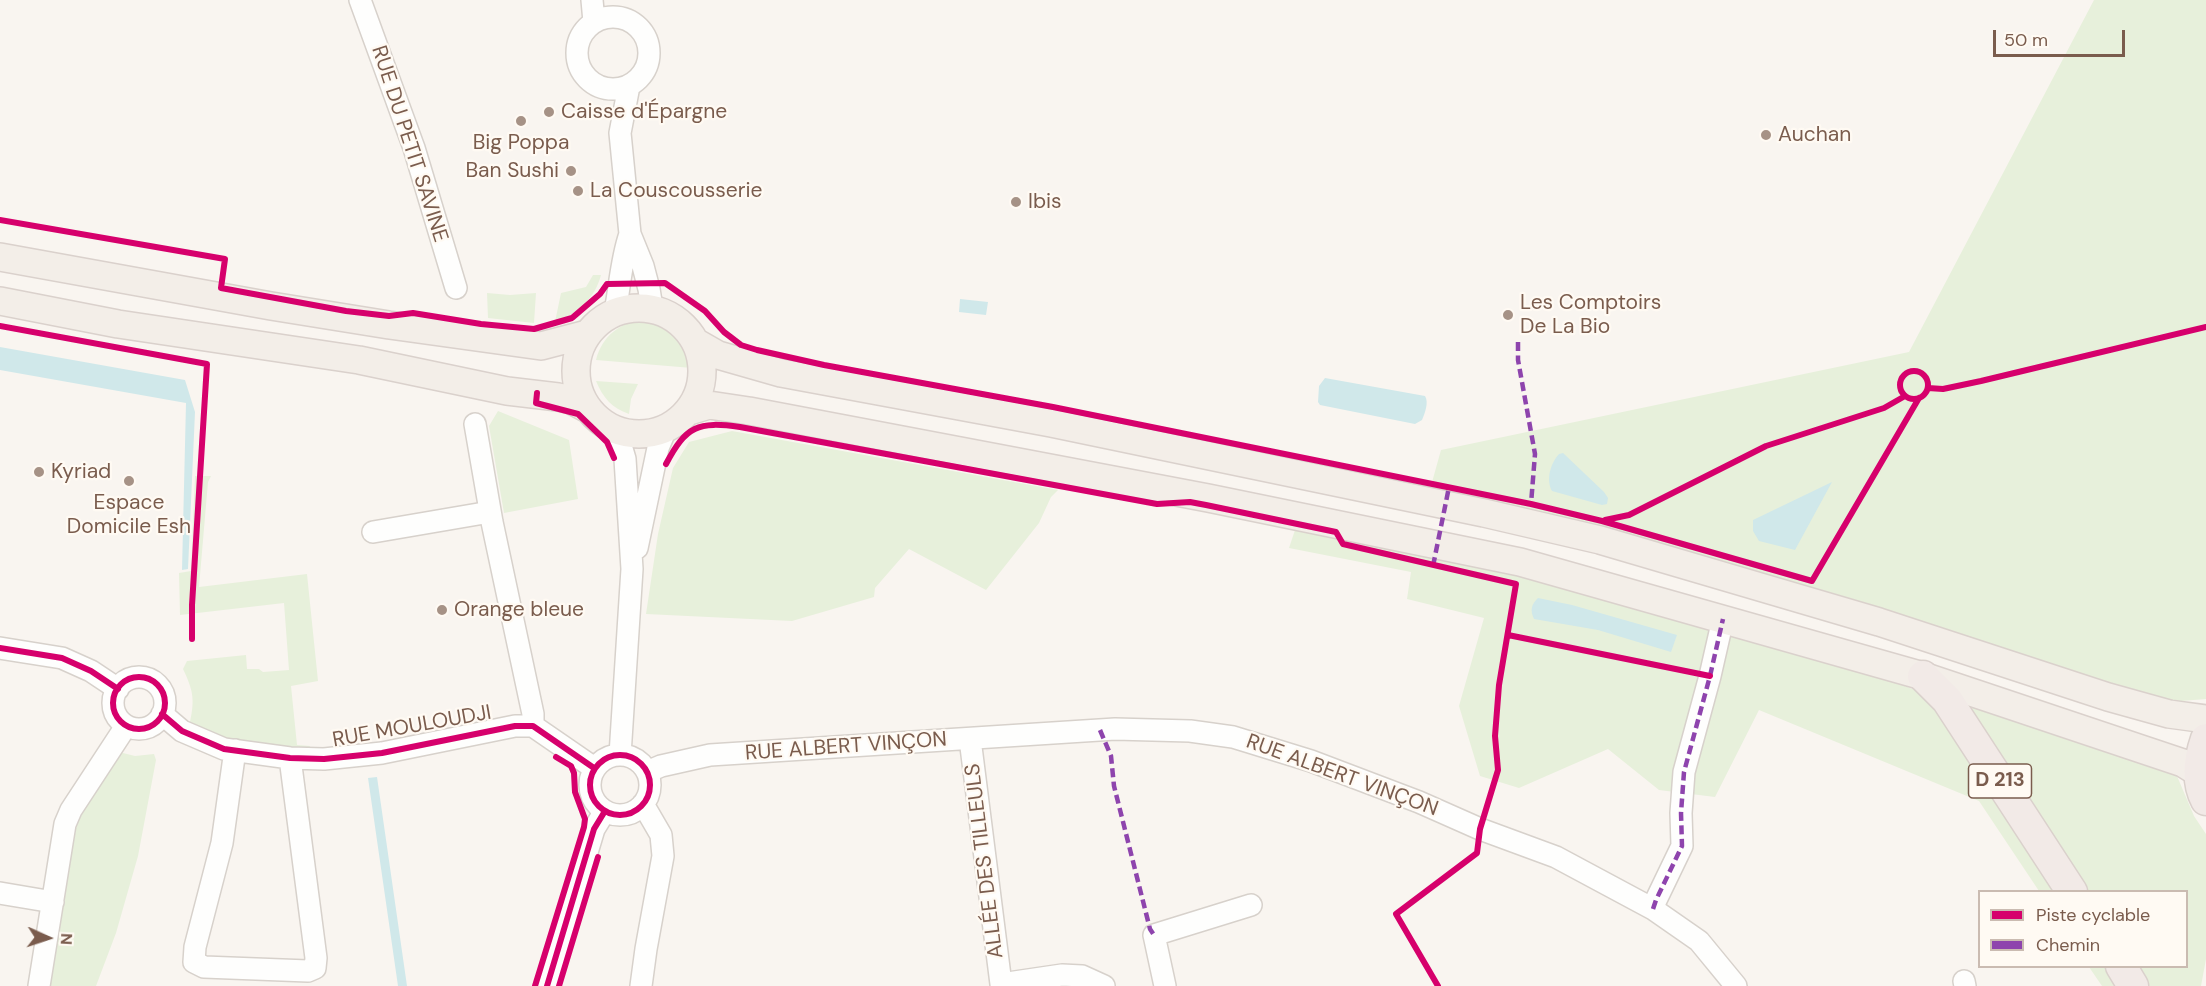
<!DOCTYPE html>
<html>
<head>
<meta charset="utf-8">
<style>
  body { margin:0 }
  #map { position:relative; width:2206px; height:986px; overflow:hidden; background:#f9f5f0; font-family:"DM Sans",sans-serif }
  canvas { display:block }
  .legend { position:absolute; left:1978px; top:890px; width:210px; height:78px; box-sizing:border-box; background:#fffaf3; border:2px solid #cabbb1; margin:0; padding:8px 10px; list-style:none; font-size:18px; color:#7a5c4d }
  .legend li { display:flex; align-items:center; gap:12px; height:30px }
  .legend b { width:30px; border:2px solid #cabbb1 }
  .north { position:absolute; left:18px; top:908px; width:60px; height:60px; -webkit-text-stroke:4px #fffaf3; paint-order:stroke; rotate:93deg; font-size:16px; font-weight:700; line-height:24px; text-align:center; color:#7a5c4d }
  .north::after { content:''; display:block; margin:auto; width:21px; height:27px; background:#7a5c4d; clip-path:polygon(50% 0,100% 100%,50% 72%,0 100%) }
  .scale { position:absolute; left:1993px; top:30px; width:132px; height:27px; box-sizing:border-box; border:3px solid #7a5c4d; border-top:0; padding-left:8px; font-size:18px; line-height:21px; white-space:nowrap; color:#7a5c4d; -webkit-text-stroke:4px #fffaf3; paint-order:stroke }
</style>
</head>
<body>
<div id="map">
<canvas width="2206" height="986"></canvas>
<ul class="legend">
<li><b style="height:8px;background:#d6006c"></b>Piste cyclable</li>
<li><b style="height:8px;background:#8e44ad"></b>Chemin</li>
</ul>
<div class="north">N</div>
<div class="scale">50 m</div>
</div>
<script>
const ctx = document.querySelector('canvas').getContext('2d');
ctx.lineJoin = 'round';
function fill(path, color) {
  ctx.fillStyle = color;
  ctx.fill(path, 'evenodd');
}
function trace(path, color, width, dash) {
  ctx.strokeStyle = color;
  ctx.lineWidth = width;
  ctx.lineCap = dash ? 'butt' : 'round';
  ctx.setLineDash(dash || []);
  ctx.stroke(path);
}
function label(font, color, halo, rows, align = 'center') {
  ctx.font = font + ' "DM Sans",sans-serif';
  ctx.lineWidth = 4.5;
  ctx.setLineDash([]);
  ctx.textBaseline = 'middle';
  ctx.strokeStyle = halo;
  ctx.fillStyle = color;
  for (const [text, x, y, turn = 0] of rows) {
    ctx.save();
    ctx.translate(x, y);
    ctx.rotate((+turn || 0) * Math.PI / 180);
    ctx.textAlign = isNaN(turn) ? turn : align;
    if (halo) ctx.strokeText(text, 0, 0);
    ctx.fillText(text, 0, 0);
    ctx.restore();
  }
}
const green = new Path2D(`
  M 2094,0 L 2206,0 L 2206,699 L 2169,702 L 2011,652 L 1429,493 L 1441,450 L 1909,352 Z
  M 593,275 L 601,275 C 595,298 578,314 555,322 L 561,293 L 586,287 Z
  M 487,293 L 510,295 L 536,293 L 534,323 L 488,318 Z
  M 645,320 C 672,324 688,342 692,368 L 596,360 C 602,336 621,321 645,320 Z
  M 596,381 L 638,384 L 631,399 L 629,414 C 612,408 603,398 596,381 Z
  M 498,411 L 569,440 L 578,499 L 504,513 L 489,426 Z
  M 732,431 L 1058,490 L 1051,497 L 1039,523 L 986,590 L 909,549 L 875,588 L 874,597 L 792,621 L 646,614 L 658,534 L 673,468 L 689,442 Z
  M 195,476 L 211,476 L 208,482 L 199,587 L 307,574 L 318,681 L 291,686 L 297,745 L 310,746 L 309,751 C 262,746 232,745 190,722 C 195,699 193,690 183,669 L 187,661 L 246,655 L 247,669 L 259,669 L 263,672 L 289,670 L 284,603 L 180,615 L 179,573 L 191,571 Z
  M 1296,527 L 1549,578 L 1861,669 L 1923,693 L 1971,700 L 2177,776 L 2194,816 L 2206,834 L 2206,959 L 2201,986 L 2102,986 L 2089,967 L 2186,966 L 2186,892 L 2039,891 L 1979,801 L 1759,710 L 1715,797 L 1659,790 L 1608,749 L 1519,788 L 1480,776 L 1459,706 L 1484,618 L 1407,599 L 1411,572 L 1289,548 Z
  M 119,752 L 135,756 L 154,754 L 156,760 L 138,856 L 116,933 L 96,986 L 48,986 L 77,823 L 101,780 Z`);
const water = new Path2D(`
  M 960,299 L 988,302 L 986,315 L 959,312 Z
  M 0,347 L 185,380 L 195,412 L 188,569 L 182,570 L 186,403 L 0,370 Z
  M 1325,378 L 1425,396 C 1429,402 1425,413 1422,420 L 1415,424 L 1320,405 L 1318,402 L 1319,386 Z
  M 1563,453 L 1604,492 L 1608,498 L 1607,504 L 1602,505 L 1552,491 C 1546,480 1550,464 1559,454 Z
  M 1832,482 L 1795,550 L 1759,541 L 1753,531 L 1753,520 Z
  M 1538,598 L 1572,605 L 1677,635 L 1671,652 L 1598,630 L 1534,619 C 1530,610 1531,605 1538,598 Z
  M 377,777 L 407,986 L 398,986 L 368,778 Z`);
const minor = new Path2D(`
  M 360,0 L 414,148 L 456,288
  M 592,0 L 594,22
  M577 53a36 36 0 1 1 72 0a36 36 0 1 1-72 0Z
  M 629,86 L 620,133 L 630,234 L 643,266 L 649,289 L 652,308
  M 615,312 C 620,286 621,260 630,234
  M 475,424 L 492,522 L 533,714 L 533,726
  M 604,424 L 620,442 L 625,459 L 632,569 L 620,755
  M 373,532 L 490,512
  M 637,548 L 658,448 L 666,429
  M 0,648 L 62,658 L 91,671 L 118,689
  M113 703a26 26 0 1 1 52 0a26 26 0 1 1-52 0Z
  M 162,714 L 182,731 L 224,749 L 290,758 L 324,759 L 382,753 L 515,726 L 533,726
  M 533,726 L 594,768
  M 970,739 L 1001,984 L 1062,975 L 1082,976 L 1104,986
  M 235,750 L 222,843 L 195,947 L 194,962 L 204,967 L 308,971 L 315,968 L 316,958 L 290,758
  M590 785a30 30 0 1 1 60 0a30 30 0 1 1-60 0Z
  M 647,772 L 661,766 L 710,755 L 1115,729 L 1190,731 L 1233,737 L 1311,761 L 1419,802 L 1480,829 L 1556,857 L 1653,909 L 1699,941 L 1736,986
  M 0,893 L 53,902
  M 1653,909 L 1656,900 L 1682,846 L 1681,813 L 1684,772 L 1710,676 L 1723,619
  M 1964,981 L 1965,986
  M 39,986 L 65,824 L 71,810 L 126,726
  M 547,986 L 594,829 L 605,811
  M 641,986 L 646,949 L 663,856 L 661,835 L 643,804
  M 1165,986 L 1154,935 L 1251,905`);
const major = new Path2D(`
  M 0,257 L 271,306 L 389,325 L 541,346 L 587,334
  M 0,301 L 118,324 L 359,360 L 507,391 L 558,397 L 571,400 L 588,409
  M576 371a63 63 0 1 1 126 0a63 63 0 1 1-126 0Z
  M 697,343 L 718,355 L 781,373 L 1051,423 L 1484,513 L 1600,540 L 1879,622 L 2108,697 L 2169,714 L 2206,719
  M 689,411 L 709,405 L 749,411 L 1208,498 L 1520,562 L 1923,676 L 2183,763 L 2199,773`);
const highway = new Path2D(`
  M 1923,676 L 1947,700 L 2072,892
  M 2206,739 C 2199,759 2196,781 2206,800
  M 2121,966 L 2133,986`);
const quiet = new Path2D(`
  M 1518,342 L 1518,360 L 1535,454 L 1531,504
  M 1433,566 L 1449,487
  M 1100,730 L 1111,756 L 1114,786 L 1150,929 L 1154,935
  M 1653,909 L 1656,900 L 1682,846 L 1681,813 L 1684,772 L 1710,676 L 1723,619`);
const cycleway = new Path2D(`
  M 0,220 L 225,259 L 221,288 L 346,311 L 389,316 L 413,313 L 481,324 L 534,329 L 572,318 L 600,294 L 607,284 L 665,283 L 705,311 L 724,332 L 741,345 L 757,350 L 824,365 L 1053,407 L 1531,504 L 1602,521 L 1812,581 L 1919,398
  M 0,326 L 207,364 L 192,605 L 192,639
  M1900 385a14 14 0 1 1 28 0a14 14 0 1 1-28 0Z
  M 1928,388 L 1943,389 L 1981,381 L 2206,327
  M 537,393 L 536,403 L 578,414 L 607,442 L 614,458
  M 666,464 C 686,426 698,421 740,427 L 1157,504 L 1190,502 L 1206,505 L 1336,532 L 1343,544 L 1516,584 L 1499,685 L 1495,736 L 1498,770 L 1480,829 L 1477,853 L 1396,914 L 1438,986
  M 1605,520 L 1629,515 L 1766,446 L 1884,408 L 1905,396
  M 1508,635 L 1710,676
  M 0,648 L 62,658 L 91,671 L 118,689
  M113 703a26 26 0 1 1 52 0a26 26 0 1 1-52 0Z
  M 162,714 L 182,731 L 224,749 L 290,758 L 324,759 L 382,753 L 515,726 L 533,726 L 594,768
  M590 785a30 30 0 1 1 60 0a30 30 0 1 1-60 0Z
  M 535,986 L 584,827 L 585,819 L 575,792 L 574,773 L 571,766 L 556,757
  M 547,986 L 594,829 L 605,811
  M 559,986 L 598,857`);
const markers = [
  [549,112,6,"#a69286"],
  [521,121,6,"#a69286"],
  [1766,135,6,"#a69286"],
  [571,171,6,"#a69286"],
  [578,191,6,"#a69286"],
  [1016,202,6,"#a69286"],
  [1508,315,6,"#a69286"],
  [39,472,6,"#a69286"],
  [129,481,6,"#a69286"],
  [442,610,6,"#a69286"]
];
const shields = [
  [2000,781,63]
];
const shieldNames = [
  ["D 213",2000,781]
];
const poiNames = [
  ["Caisse d'Épargne",561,112],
  ["Auchan",1778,135],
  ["Big Poppa",521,143,"center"],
  ["Ban Sushi",559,171,"right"],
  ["La Couscousserie",590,191],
  ["Ibis",1028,202],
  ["Les Comptoirs",1520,303],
  ["De La Bio",1520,327],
  ["Kyriad",51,472],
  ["Espace",129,503,"center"],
  ["Domicile Esh",129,527,"center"],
  ["Orange bleue",454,610]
];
const streetNames = [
  ["RUE DU PETIT SAVINE",409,144,72],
  ["RUE MOULOUDJI",412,727,-10],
  ["RUE ALBERT VINÇON",846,747,-4],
  ["RUE ALBERT VINÇON",1342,776,20],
  ["ALLÉE DES TILLEULS",985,861,-97]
];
fill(green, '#e7f0db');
fill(water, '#d0e8ea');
trace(minor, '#d7d1cb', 24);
trace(major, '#dad1cc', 30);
trace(highway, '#dad1cc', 33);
trace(minor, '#fefefd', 21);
trace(major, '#f3eee8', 27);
trace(highway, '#f2eae7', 30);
trace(quiet, '#8e44ad', 4.5, [9, 4.5]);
trace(cycleway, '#d6006c', 6);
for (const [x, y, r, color] of markers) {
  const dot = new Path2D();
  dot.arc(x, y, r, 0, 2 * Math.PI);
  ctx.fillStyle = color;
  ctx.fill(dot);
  trace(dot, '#fffaf3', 2);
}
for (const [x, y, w] of shields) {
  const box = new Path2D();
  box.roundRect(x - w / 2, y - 17, w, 34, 4.5);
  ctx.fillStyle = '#fffaf3';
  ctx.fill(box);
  trace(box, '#7a5c4d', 1.5);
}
label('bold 20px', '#7a5c4d', null, shieldNames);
label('21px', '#7a5c4d', '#fffaf3', poiNames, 'left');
label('21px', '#7a5c4d', '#fffaf3', streetNames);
</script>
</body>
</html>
